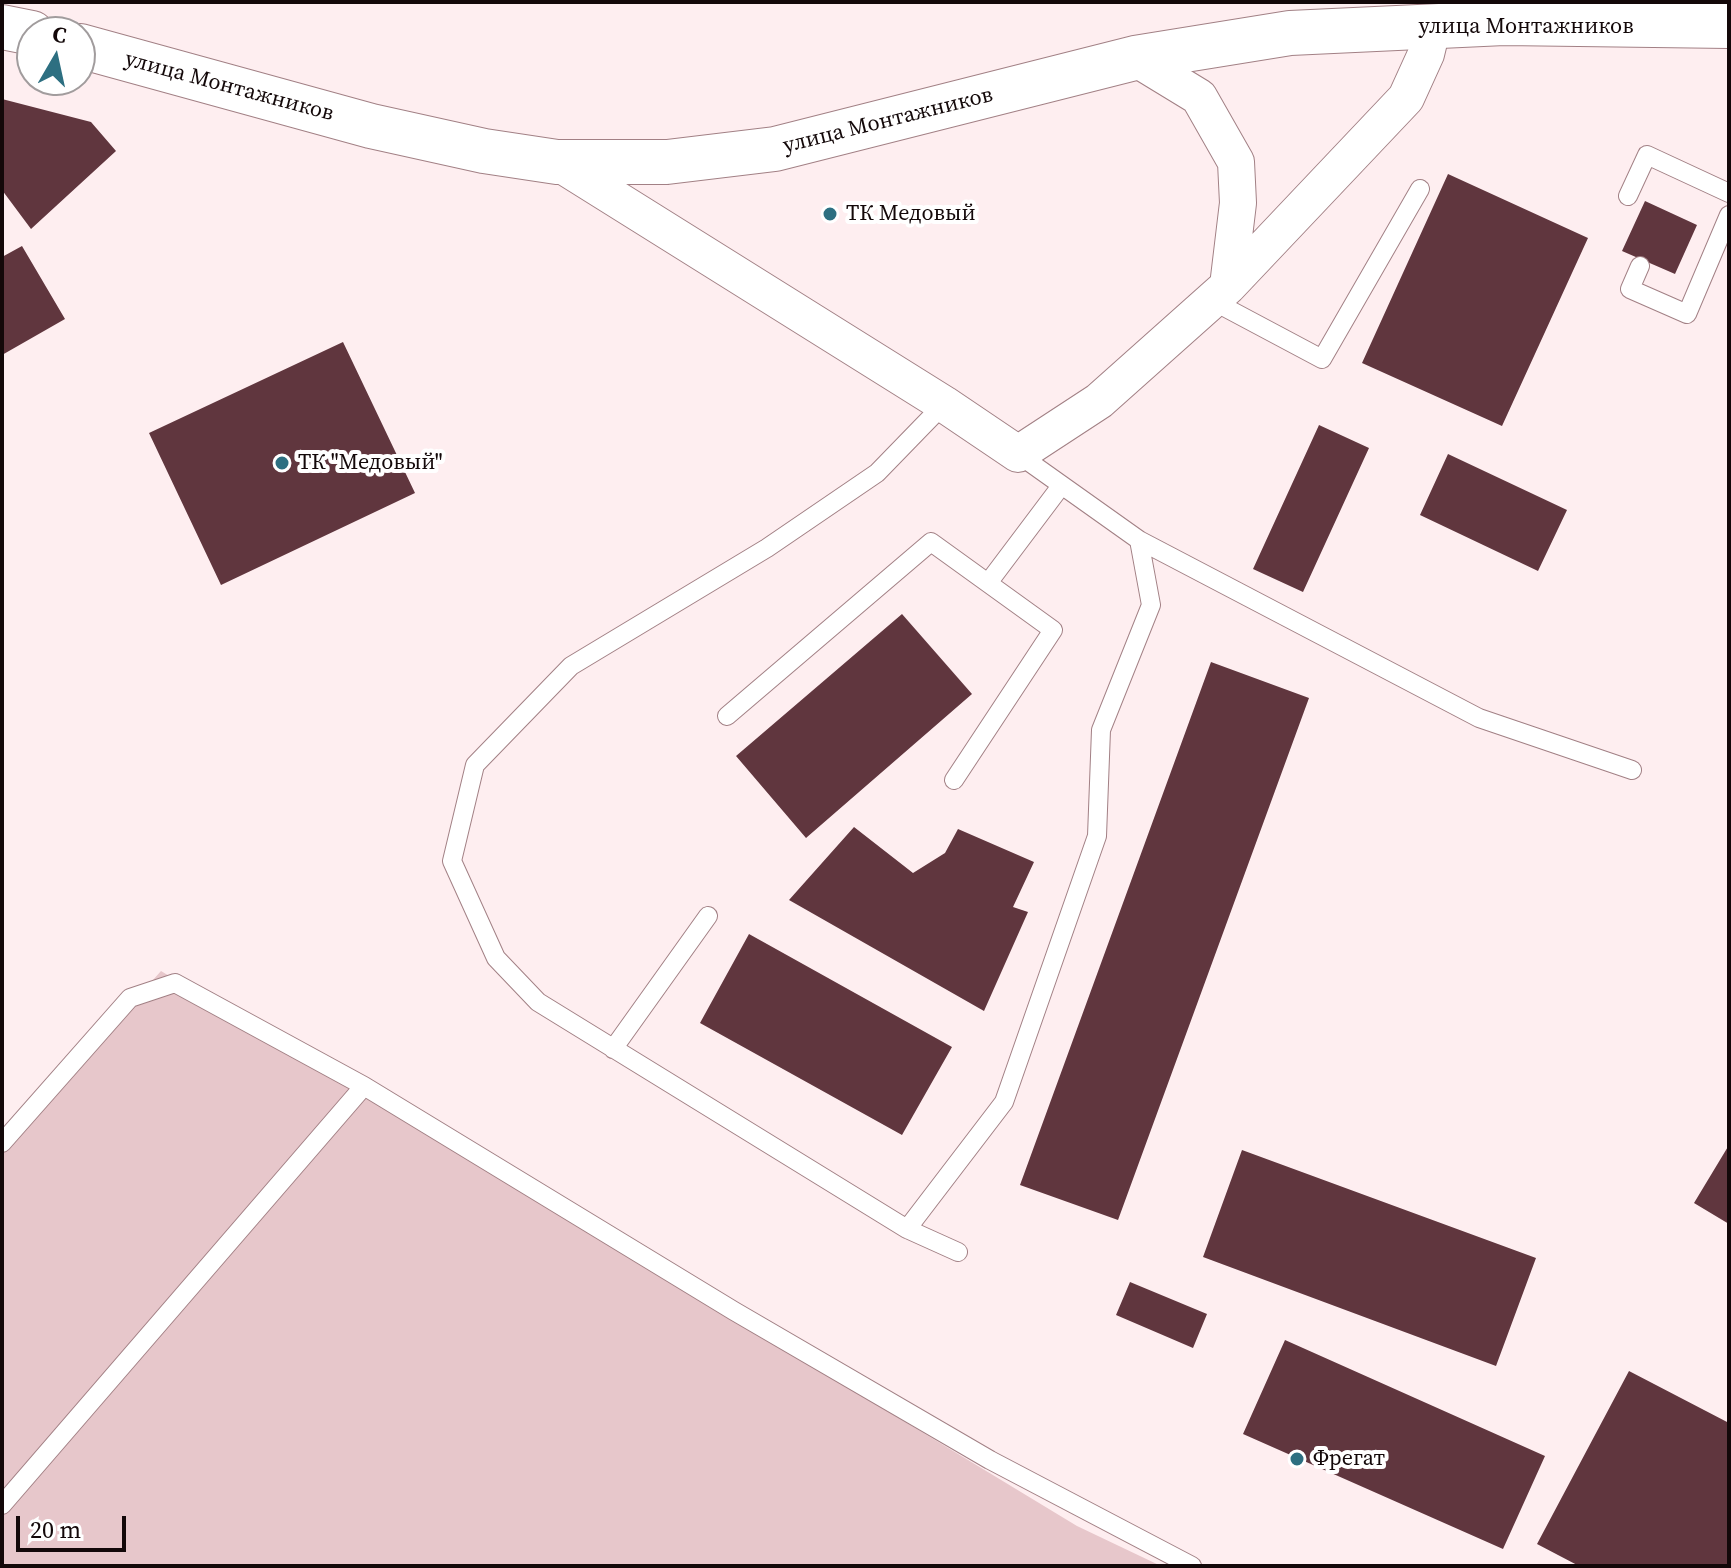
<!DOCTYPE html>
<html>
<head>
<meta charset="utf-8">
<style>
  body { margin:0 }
  #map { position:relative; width:1731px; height:1568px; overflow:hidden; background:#feeef0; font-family:"Source Serif 4",serif }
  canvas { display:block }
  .frame { position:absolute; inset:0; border:4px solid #130809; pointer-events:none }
  .north { position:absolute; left:16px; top:16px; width:80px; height:80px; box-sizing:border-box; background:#fff; border:2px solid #a19c9d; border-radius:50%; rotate:9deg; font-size:22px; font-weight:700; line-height:32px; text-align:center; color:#130809 }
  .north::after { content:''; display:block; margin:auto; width:28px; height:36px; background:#2d6f81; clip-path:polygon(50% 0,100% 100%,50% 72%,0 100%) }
  .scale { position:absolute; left:16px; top:1516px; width:110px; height:36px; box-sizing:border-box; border:4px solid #130809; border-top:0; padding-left:10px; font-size:24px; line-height:28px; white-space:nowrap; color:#130809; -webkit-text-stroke:6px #fff; paint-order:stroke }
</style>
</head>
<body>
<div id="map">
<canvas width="1731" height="1568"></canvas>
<div class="frame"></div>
<div class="north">С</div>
<div class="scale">20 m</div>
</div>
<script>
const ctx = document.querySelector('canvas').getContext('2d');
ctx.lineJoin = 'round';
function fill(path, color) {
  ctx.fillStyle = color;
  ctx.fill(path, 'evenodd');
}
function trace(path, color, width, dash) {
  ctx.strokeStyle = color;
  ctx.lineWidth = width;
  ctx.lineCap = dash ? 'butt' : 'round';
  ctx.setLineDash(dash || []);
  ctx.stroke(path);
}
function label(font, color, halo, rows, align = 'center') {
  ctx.font = font + ' "Source Serif 4",serif';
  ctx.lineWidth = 8;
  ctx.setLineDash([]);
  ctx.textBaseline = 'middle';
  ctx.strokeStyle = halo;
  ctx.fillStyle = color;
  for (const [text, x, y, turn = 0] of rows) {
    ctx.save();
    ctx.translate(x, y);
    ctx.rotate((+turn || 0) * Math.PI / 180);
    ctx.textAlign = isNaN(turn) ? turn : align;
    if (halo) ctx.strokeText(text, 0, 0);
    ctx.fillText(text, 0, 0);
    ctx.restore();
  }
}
const green = new Path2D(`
  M 161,971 L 1077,1526 L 1161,1566 L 2,1566 L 2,1149 Z`);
const building = new Path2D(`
  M 2,99 L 91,122 L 116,151 L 31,229 L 2,190 Z
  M 1448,174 L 1588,238 L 1502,426 L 1362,363 Z
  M 1645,201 L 1697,225 L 1675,274 L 1622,251 Z
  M 22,246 L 65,319 L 2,355 L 2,257 Z
  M 343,342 L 415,493 L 221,585 L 149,433 Z
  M 1319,425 L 1369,448 L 1303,592 L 1253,569 Z
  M 1448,454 L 1567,510 L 1538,571 L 1420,515 Z
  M 902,614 L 972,694 L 806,838 L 736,756 Z
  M 1211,662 L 1309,698 L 1118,1220 L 1020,1185 Z
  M 854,827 L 913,873 L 945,853 L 958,829 L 1034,862 L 1013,907 L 1028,912 L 984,1011 L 789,900 Z
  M 749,934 L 952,1047 L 902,1135 L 700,1023 Z
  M 1729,1145 L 1729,1224 L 1694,1203 Z
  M 1242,1150 L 1536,1258 L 1496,1366 L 1203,1257 Z
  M 1130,1282 L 1207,1314 L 1193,1348 L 1116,1315 Z
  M 1285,1340 L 1545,1456 L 1503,1549 L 1243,1434 Z
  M 1629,1371 L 1729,1423 L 1729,1566 L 1579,1566 L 1537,1544 Z`);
const service = new Path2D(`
  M 1628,196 L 1647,155 L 1729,193
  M 1640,266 L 1630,289 L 1687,314 L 1729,215
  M 1213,301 L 1322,359 L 1420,189
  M 1139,540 L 1479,718 L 1632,770
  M 988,583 L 1061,486
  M 727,716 L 931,542 L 1053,630 L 954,780
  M 613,1049 L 708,916
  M 2,1143 L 130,998 L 175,983 L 364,1086
  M 907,1229 L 538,1002 L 496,958 L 452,861 L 475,765 L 571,666 L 767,548 L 877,473 L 944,404
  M 958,1252 L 907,1229 L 1004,1102 L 1097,836 L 1101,730 L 1151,605 L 1139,540 L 1018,454
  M 2,1505 L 364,1086 L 734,1311 L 990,1460 L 1192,1566`);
const minor = new Path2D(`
  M 1135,58 L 1199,97 L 1236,162 L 1238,203 L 1228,286
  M 557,162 L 944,404 L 1018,454 L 1099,401 L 1228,286 L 1406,98 L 1426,54 L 1433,25`);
const secondary = new Path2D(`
  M 2,27 L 32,33
  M 80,46 L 371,126 L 484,151 L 557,162 L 667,162 L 775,149 L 1135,58 L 1290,33 L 1504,23 L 1729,26`);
const markers = [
  [830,214,8,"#2d6f81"],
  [282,463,8,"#2d6f81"],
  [1297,1459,8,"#2d6f81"]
];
const streetNames = [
  ["улица Монтажников",1526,27],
  ["улица Монтажников",229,87,15],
  ["улица Монтажников",888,121,-14]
];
const poiNames = [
  ["ТК Медовый",846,214],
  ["ТК \"Медовый\"",298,463],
  ["Фрегат",1313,1459]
];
fill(green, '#e7c7cb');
fill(building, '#60363e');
trace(service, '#a28085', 20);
trace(minor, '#a28085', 38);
trace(secondary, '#a28085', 46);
trace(service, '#fff', 18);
trace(minor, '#fff', 36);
trace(secondary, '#fff', 44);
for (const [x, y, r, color] of markers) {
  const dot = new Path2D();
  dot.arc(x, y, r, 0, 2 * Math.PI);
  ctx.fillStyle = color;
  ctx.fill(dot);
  trace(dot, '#fff', 3);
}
label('22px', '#130809', '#fff', streetNames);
label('22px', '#130809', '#fff', poiNames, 'left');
</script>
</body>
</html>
